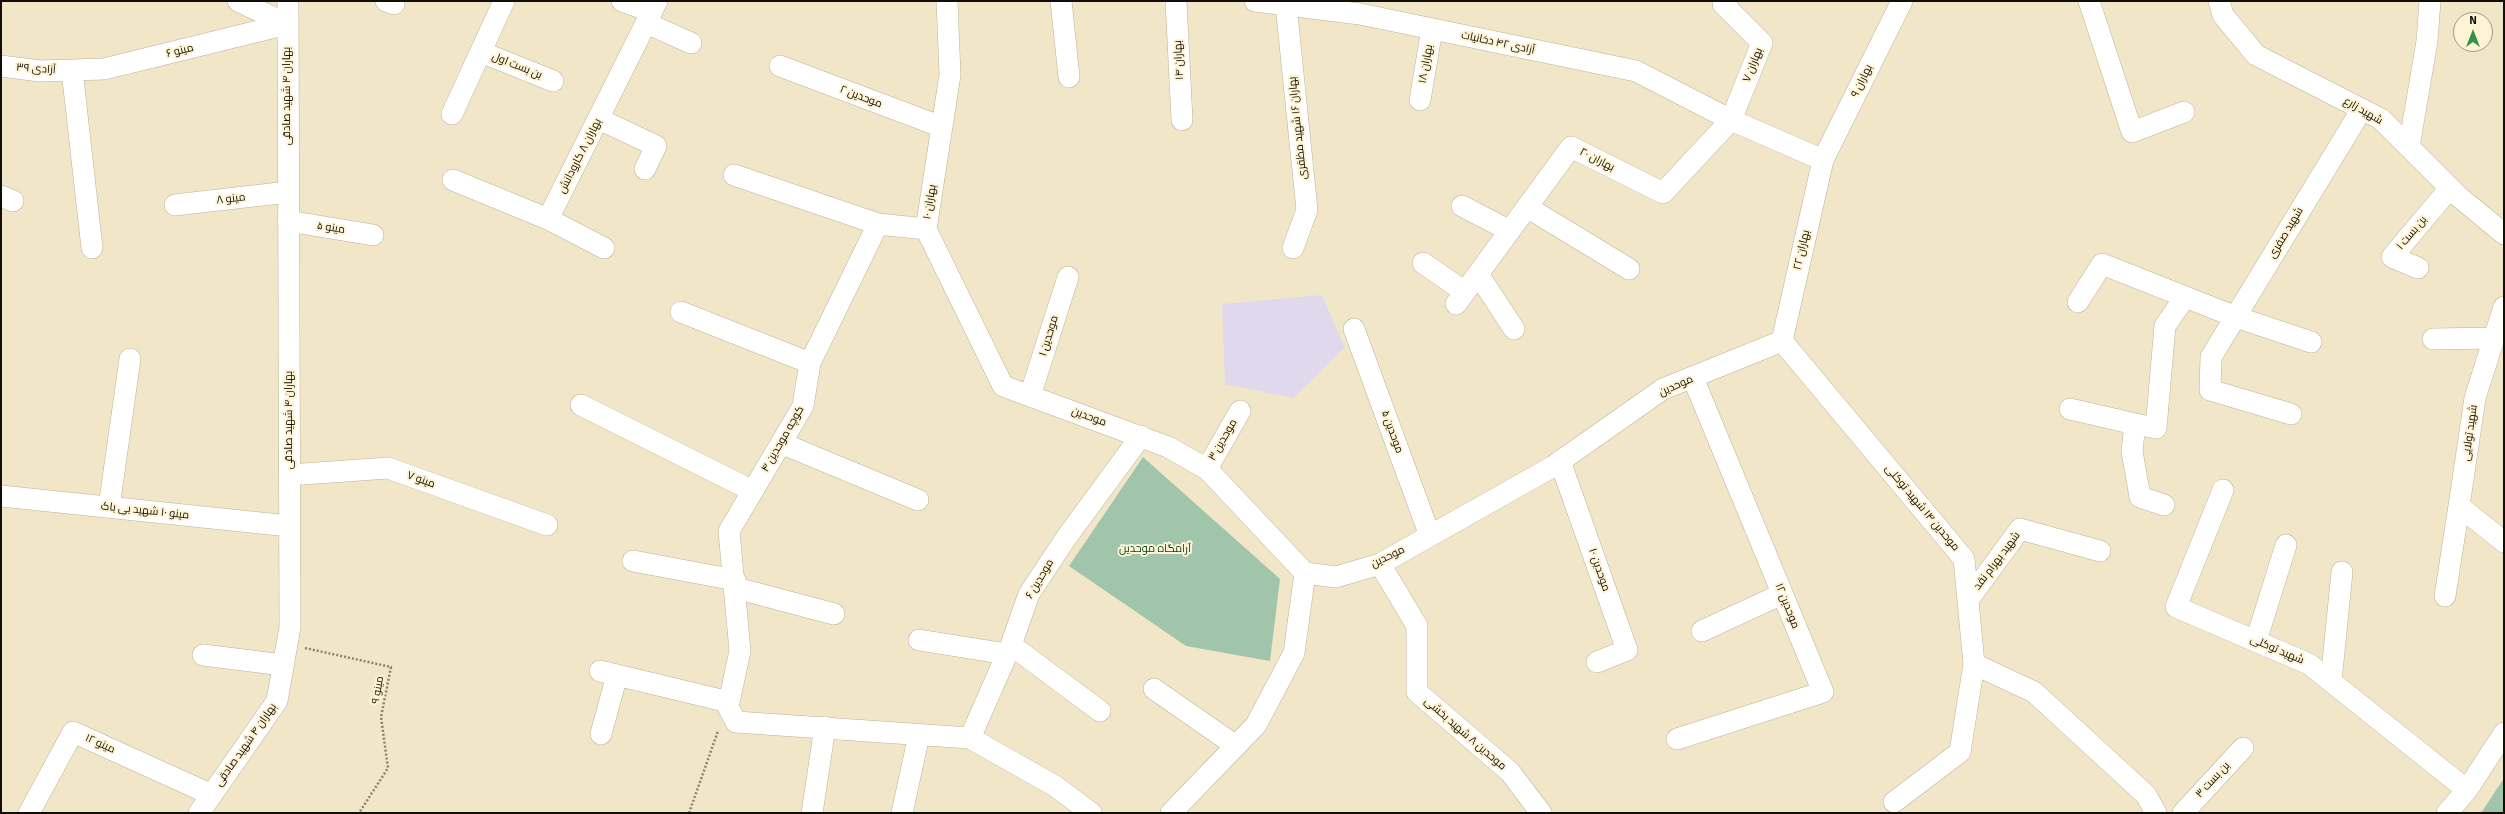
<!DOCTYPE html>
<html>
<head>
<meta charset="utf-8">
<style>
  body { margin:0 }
  #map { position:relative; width:2505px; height:814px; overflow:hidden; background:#f1e7c8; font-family:Signika,sans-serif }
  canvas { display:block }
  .frame { position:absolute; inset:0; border:2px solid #120e05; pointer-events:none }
  .north { position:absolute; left:2453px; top:12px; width:40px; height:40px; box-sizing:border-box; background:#fef4d5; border:1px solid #a09882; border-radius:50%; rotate:0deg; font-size:11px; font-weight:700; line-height:16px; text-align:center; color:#120e05 }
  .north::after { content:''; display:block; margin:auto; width:14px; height:18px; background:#329347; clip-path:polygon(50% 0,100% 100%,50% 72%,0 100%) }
</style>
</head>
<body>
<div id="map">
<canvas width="2505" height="814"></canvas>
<div class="frame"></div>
<div class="north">N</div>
</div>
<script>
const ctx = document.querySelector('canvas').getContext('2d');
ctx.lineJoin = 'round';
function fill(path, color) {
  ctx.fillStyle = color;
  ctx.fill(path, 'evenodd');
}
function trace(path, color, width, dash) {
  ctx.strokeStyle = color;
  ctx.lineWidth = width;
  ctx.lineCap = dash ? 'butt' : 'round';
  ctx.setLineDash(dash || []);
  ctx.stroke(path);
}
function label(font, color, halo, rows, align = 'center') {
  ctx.font = font + ' Signika,Cairo,sans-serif';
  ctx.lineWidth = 4;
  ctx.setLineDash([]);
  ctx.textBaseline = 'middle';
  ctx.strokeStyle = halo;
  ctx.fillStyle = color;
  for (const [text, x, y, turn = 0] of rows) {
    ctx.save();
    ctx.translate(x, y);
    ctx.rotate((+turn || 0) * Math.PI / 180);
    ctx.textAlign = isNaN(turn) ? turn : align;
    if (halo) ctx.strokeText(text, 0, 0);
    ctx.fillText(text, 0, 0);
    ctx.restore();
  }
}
const education = new Path2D(`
  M 1322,295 L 1345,348 L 1293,398 L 1225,384 L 1222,304 Z`);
const green = new Path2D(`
  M 1143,457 L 1280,579 L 1270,661 L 1186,646 L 1069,566 Z
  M 2504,778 L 2504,813 L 2481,813 Z`);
const path = new Path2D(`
  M 305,648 L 391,667 L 381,717 L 388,768 L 359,813
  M 689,813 L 718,731`);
const minor = new Path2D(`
  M 238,1 L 287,24
  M 386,1 L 394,4
  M 622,1 L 652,12
  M 947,1 L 950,75 L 926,229 L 1003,386 L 1168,447 L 1207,469 L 1305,573 L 1336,577 L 1380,564 L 1552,467 L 1663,389 L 1782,341
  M 1061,1 L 1069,77
  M 1176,1 L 1182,120
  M 1255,1 L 1360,14 L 1636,71 L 1731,120 L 1823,160
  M 2089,1 L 2132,132 L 2184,112
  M 2219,1 L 2223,15 L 2256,55 L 2381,119 L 2458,196 L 2504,234
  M 1286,5 L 1307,210 L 1293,248
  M 646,23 L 691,43
  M 481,52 L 553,81
  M 1,66 L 40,71 L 104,69 L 287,24
  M 780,66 L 942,127
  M 72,70 L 92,248
  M 1420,100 L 1432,29
  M 452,114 L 504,1
  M 599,119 L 656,146 L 645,169
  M 2409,147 L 2427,41 L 2430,1
  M 734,175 L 878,224
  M 453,180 L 548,219 L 657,1
  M 1,196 L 13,201
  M 175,205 L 288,192
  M 1462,206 L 1510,231
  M 1527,207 L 1629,269
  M 548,219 L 604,248
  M 288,221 L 373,235
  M 926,229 L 878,224 L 810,363 L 803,406 L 729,531 L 740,651 L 728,707 L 736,722 L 970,738 L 1055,786 L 1091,813
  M 1423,263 L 1465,292
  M 2418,268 L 2392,257 L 2450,188
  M 1478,274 L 1514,329
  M 2078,302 L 2102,264 L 2236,317 L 2311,342
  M 1456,304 L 1571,147 L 1663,193 L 1731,120 L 1762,43 L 1723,4 L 1727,1
  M 2504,307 L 2475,398 L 2459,506 L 2504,542
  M 681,312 L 810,363
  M 1354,329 L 1430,536
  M 2433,339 L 2494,338
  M 1782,341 L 1964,559 L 1974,664 L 2034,692 L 2146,795 L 2156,813
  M 1782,341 L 1823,160 L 1902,1
  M 1030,396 L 1068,277
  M 581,405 L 753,491
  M 2070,409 L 2135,424
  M 2291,414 L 2210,390 L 2211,357 L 2362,109
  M 781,443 L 918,500
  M 1560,461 L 1627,650 L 1597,662
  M 1207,469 L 1240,411
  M 289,475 L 388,468 L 547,525
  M 2223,490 L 2176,607 L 2309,664 L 2467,790
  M 1,496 L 289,526
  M 2164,505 L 2140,497 L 2132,451 L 2135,424 L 2156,428 L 2165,326 L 2185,297
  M 109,507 L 130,359
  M 633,561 L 735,580
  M 1380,564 L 1417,626 L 1417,692 L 1510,772 L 1541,813
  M 736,588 L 834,614
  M 2445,596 L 2459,506
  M 1968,600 L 2020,529 L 2100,551
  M 1702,631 L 1782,594
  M 919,640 L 1007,654
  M 2256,641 L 2286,545
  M 1011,645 L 1100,711
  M 203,655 L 283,665
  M 600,671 L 729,702
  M 2331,681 L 2342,572
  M 1154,689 L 1236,746
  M 601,734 L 617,675
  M 970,738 L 1011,645 L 1029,594 L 1066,538 L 1141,436
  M 1677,739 L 1823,692 L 1693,378
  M 1894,802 L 1960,752 L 1974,664
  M 29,813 L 73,732 L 212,795
  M 199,813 L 277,701 L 290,627 L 288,1
  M 812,813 L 825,727
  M 902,813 L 919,735
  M 1171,813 L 1256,725 L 1294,653 L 1305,573
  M 2183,813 L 2243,748
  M 2447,813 L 2467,790 L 2504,733`);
const streetNames = [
  ["آزادی ۴۲ دخانیات",1498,43,12],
  ["مینو ۶",180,51,-14],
  ["بهاران ۱۴",1179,60,-93],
  ["بهاران ۱۸",1426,64,-80],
  ["بهاران ۷",1753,65,-68],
  ["بن بست اول",517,66,22],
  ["آزادی ۳۹",36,69,4],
  ["بهاران ۹",1862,81,-64],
  ["بهاران ۴ شهید صادقی",287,96,-90],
  ["موحدین ۲",861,97,21],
  ["شهید زارع",2363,111,30],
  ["بهاران ۱۶ شهید مظفری",1298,128,-96],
  ["بهاران ۸ کارودانش",580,156,-63],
  ["بهاران ۲۰",1597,160,27],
  ["مینو ۸",231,199,-6],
  ["بهاران ۱۰",930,202,-81],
  ["مینو ۵",331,228,9],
  ["شهید صفری",2286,233,-59],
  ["بن بست ۱",2412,233,-50],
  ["بهاران ۲۲",1802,250,-77],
  ["موحدین ۱",1049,336,-73],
  ["موحدین",1676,386,-24],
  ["موحدین",1089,417,20],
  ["بهاران ۴ شهید صادقی",289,420,-90],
  ["موحدین ۵",1392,432,70],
  ["شهید تولایی",2470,433,-82],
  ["کوچه موحدین ۴",783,439,-60],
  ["موحدین ۳",1223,440,-60],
  ["مینو ۷",421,480,20],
  ["موحدین ۱۴ شهید توکلی",1922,508,50],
  ["مینو ۱۰ شهید بی باک",145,511,6],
  ["موحدین",1388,557,-26],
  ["شهید بهرام نقد",1997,561,-53],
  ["موحدین ۱۰",1599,570,71],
  ["موحدین ۶",1040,579,-59],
  ["موحدین ۱۲",1787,606,68],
  ["شهید توکلی",2277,650,23],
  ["مینو ۹",378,690,-80],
  ["موحدین ۸ شهید بخشی",1465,734,41],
  ["مینو ۱۲",100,744,24],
  ["بهاران ۴ شهید صادقی",246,745,-55],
  ["بن بست ۳",2213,780,-47]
];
const parkNames = [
  ["آرامگاه موحدین",1155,549]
];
fill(education, '#e0d9ee');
fill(green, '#a0c5aa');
trace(minor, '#bcb395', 22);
trace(path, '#8a826e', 2.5, [2, 2]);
trace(minor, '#fff', 21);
label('11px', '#120e05', '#fef4d5', streetNames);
label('11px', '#044623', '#fef4d5', parkNames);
</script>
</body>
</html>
